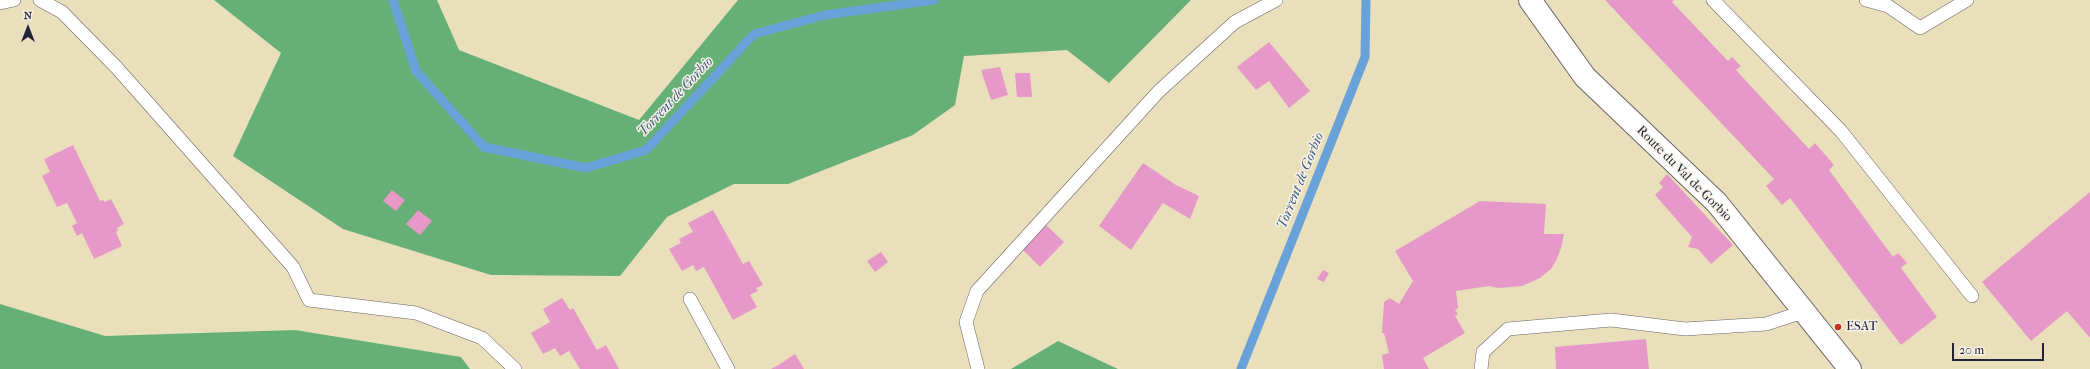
<!DOCTYPE html>
<html>
<head>
<meta charset="utf-8">
<style>
  body { margin:0 }
  #map { position:relative; width:2090px; height:369px; overflow:hidden; background:#e9dfbb; font-family:"IM FELL French Canon",serif }
  canvas { display:block }
  .north { position:absolute; left:8px; top:8px; width:40px; height:40px; -webkit-text-stroke:3px #f7f3e8; paint-order:stroke; rotate:0deg; font-size:11px; font-weight:700; line-height:16px; text-align:center; color:#22223b }
  .north::after { content:''; display:block; margin:auto; width:14px; height:18px; background:#22223b; clip-path:polygon(50% 0,100% 100%,50% 72%,0 100%) }
  .scale { position:absolute; left:1952px; top:343px; width:92px; height:18px; box-sizing:border-box; border:2px solid #22223b; border-top:0; padding-left:5px; font-size:12px; line-height:14px; white-space:nowrap; color:#22223b; -webkit-text-stroke:3px #f7f3e8; paint-order:stroke }
</style>
</head>
<body>
<div id="map">
<canvas width="2090" height="369"></canvas>
<div class="north">N</div>
<div class="scale">20 m</div>
</div>
<script>
const ctx = document.querySelector('canvas').getContext('2d');
ctx.lineJoin = 'round';
function fill(path, color) {
  ctx.fillStyle = color;
  ctx.fill(path, 'evenodd');
}
function trace(path, color, width, dash) {
  ctx.strokeStyle = color;
  ctx.lineWidth = width;
  ctx.lineCap = dash ? 'butt' : 'round';
  ctx.setLineDash(dash || []);
  ctx.stroke(path);
}
function label(font, color, halo, rows, align = 'center') {
  ctx.font = font + ' "IM FELL French Canon",serif';
  ctx.lineWidth = 3;
  ctx.setLineDash([]);
  ctx.textBaseline = 'middle';
  ctx.strokeStyle = halo;
  ctx.fillStyle = color;
  for (const [text, x, y, turn = 0] of rows) {
    ctx.save();
    ctx.translate(x, y);
    ctx.rotate((+turn || 0) * Math.PI / 180);
    ctx.textAlign = isNaN(turn) ? turn : align;
    if (halo) ctx.strokeText(text, 0, 0);
    ctx.fillText(text, 0, 0);
    ctx.restore();
  }
}
const forest = new Path2D(`
  M 214,0 L 437,0 L 459,50 L 639,120 L 738,0 L 1191,0 L 1109,83 L 1067,50 L 964,56 L 955,105 L 913,135 L 788,184 L 734,184 L 667,217 L 620,276 L 491,275 L 343,229 L 233,156 L 281,53 Z
  M 0,304 L 105,336 L 295,330 L 461,357 L 470,369 L 0,369 Z
  M 1058,341 L 1118,369 L 1011,369 Z`);
const stream = new Path2D(`
  M 393,0 L 416,71 L 484,147 L 586,168 L 646,150 L 754,34 L 825,15 L 934,0
  M 1241,369 L 1365,57 L 1366,0`);
const building = new Path2D(`
  M 1605,0 L 1674,0 L 1672,2 L 1728,61 L 1732,57 L 1741,66 L 1736,70 L 1809,149 L 1815,143 L 1834,165 L 1829,170 L 1893,257 L 1898,253 L 1907,263 L 1901,268 L 1937,317 L 1901,345 L 1790,198 L 1782,205 L 1766,186 L 1774,179 Z
  M 1269,42 L 1310,91 L 1289,108 L 1269,81 L 1256,90 L 1237,67 Z
  M 1000,67 L 1008,95 L 991,100 L 981,70 Z
  M 1015,73 L 1030,73 L 1032,97 L 1017,97 Z
  M 73,145 L 100,201 L 103,200 L 105,202 L 111,199 L 124,224 L 117,228 L 118,230 L 116,232 L 122,246 L 94,259 L 82,233 L 77,236 L 72,226 L 77,223 L 67,203 L 57,207 L 42,176 L 50,172 L 44,159 Z
  M 1143,163 L 1176,185 L 1199,196 L 1190,219 L 1163,203 L 1131,250 L 1099,226 Z
  M 1667,174 L 1733,245 L 1711,264 L 1698,249 L 1688,247 L 1692,237 L 1655,195 L 1663,187 L 1659,183 Z
  M 392,190 L 405,200 L 396,211 L 383,201 Z
  M 2090,192 L 2090,338 L 2067,311 L 2031,341 L 1982,282 Z
  M 1480,201 L 1546,204 L 1544,234 L 1564,234 L 1561,248 L 1556,261 L 1551,269 L 1540,278 L 1522,286 L 1498,288 L 1489,286 L 1456,291 L 1458,308 L 1455,310 L 1458,314 L 1455,316 L 1465,333 L 1423,358 L 1429,369 L 1384,369 L 1382,355 L 1389,353 L 1384,333 L 1382,333 L 1384,302 L 1390,298 L 1399,304 L 1413,281 L 1395,251 Z
  M 418,210 L 432,221 L 420,235 L 406,224 Z
  M 713,210 L 743,264 L 749,261 L 763,285 L 756,288 L 758,291 L 750,295 L 757,307 L 733,320 L 704,267 L 696,271 L 693,265 L 682,271 L 669,249 L 681,243 L 679,239 L 693,232 L 688,223 Z
  M 1046,225 L 1064,242 L 1040,267 L 1023,250 Z
  M 881,252 L 888,262 L 875,272 L 867,261 Z
  M 1323,270 L 1329,273 L 1324,282 L 1317,279 Z
  M 562,298 L 570,310 L 573,308 L 597,350 L 606,345 L 619,369 L 580,369 L 569,351 L 560,356 L 555,348 L 543,354 L 531,333 L 550,322 L 543,309 Z
  M 1646,339 L 1649,369 L 1556,369 L 1555,347 Z
  M 795,354 L 804,369 L 771,369 L 780,364 Z`);
const service = new Path2D(`
  M 40,0 L 62,12 L 117,68 L 293,267 L 309,300 L 416,313 L 482,338 L 515,369
  M 1713,0 L 1841,131 L 1972,296
  M 1866,0 L 1888,6 L 1920,28 L 1967,0
  M 0,3 L 14,0
  M 690,299 L 728,369
  M 978,369 L 966,322 L 977,291 L 1159,91 L 1235,22 L 1276,0
  M 1481,369 L 1483,352 L 1508,329 L 1611,320 L 1685,329 L 1766,324 L 1806,311`);
const tertiary = new Path2D(`
  M 1530,0 L 1585,77 L 1717,203 L 1850,369`);
const markers = [
  [1838,327,4,"#c8321e"]
];
const streetNames = [
  ["Route du Val de Gorbio",1684,174,45]
];
const poiNames = [
  ["ESAT",1846,327]
];
const waterNames = [
  ["Torrent de Gorbio",676,97,-47],
  ["Torrent de Gorbio",1301,181,-68]
];
fill(forest, '#66b078');
trace(stream, '#68a2d8', 9);
fill(building, '#e699c8');
trace(service, '#686468', 14);
trace(tertiary, '#686468', 24);
trace(service, '#fff', 13);
trace(tertiary, '#fff', 22);
for (const [x, y, r, color] of markers) {
  const dot = new Path2D();
  dot.arc(x, y, r, 0, 2 * Math.PI);
  ctx.fillStyle = color;
  ctx.fill(dot);
  trace(dot, '#f7f3e8', 1.5);
}
label('13px', '#22223b', '#f7f3e8', streetNames);
label('13px', '#22223b', '#f7f3e8', poiNames, 'left');
label('italic 14px', '#3e557a', '#f7f3e8', waterNames);
</script>
</body>
</html>
